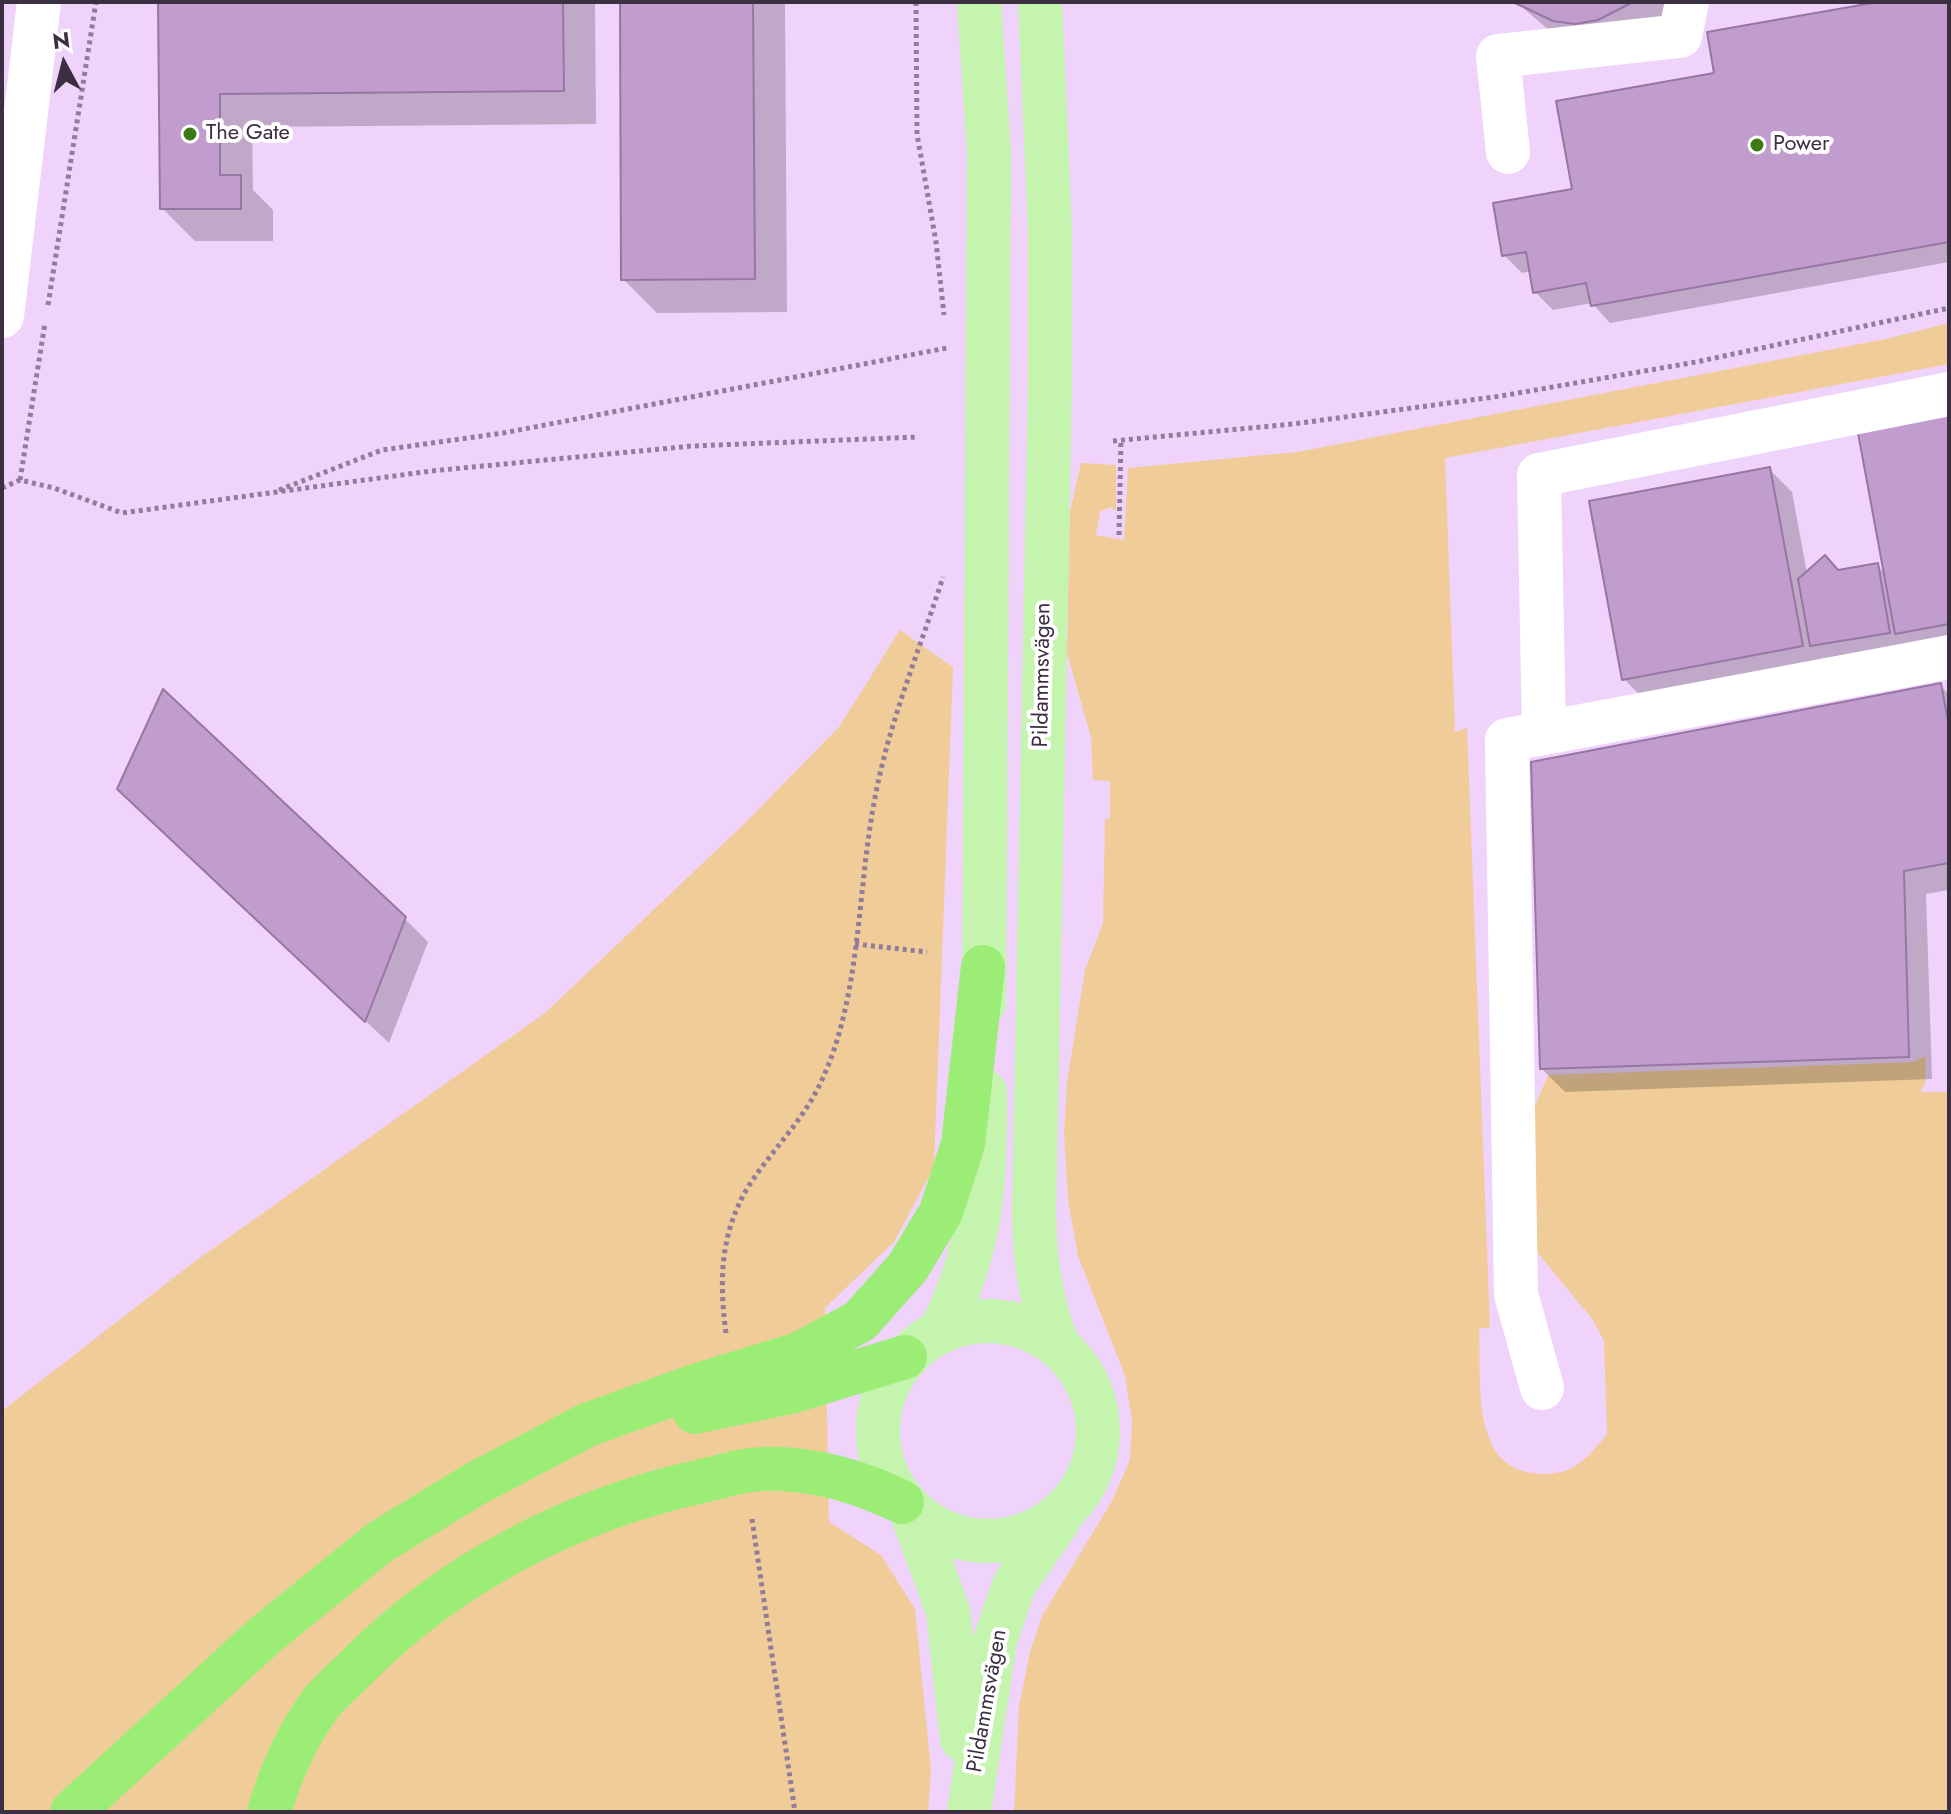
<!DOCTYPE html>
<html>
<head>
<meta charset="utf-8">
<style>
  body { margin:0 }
  #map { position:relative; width:1951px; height:1814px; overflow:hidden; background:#f0d3fb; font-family:Jost,sans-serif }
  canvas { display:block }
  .frame { position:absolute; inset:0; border:4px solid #3d2f42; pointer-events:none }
  .north { position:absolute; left:24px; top:24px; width:80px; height:80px; -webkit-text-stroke:6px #fff; paint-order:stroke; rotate:353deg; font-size:22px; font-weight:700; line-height:32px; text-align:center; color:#3d2f42 }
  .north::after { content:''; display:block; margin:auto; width:28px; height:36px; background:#3d2f42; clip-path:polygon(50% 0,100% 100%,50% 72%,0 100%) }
</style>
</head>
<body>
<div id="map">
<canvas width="1951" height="1814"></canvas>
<div class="frame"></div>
<div class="north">N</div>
</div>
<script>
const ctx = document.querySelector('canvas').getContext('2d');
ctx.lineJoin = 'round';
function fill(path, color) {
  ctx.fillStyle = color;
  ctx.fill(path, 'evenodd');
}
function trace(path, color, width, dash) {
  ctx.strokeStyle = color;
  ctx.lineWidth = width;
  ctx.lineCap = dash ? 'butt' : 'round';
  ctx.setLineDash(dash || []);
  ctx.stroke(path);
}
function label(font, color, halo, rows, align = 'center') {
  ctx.font = font + ' Jost,sans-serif';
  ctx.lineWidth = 8;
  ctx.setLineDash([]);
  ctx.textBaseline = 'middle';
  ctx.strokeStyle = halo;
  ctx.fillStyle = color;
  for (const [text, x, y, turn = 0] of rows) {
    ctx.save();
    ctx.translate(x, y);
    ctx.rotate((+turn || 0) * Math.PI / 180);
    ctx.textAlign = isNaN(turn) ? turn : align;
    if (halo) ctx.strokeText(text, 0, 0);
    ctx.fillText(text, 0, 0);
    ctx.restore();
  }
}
const green = new Path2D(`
  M 1949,323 L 1949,364 L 1445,458 L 1455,732 L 1467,728 L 1490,1327 L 1479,1329 C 1482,1382 1468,1472 1542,1474 C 1574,1475 1588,1458 1607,1434 L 1604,1341 L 1593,1320 L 1536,1251 L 1528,1123 L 1548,1075 L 1914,1062 L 1925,1056 L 1926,1082 L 1920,1092 L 1949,1092 L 1949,1812 L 1014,1812 L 1019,1706 L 1030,1652 L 1042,1616 L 1112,1501 L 1130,1460 L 1132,1420 L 1125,1376 L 1078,1256 L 1068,1200 L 1064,1133 L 1067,1082 L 1085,970 L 1103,923 L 1105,820 L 1110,818 L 1110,781 L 1093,780 L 1091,737 L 1067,653 L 1070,512 L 1081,463 L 1116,465 L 1116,511 L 1110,507 L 1100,512 L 1096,535 L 1124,540 L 1128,468 L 1297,452 L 1886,339 Z
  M 900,630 L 953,667 L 934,1167 L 894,1242 L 825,1308 L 829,1522 L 881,1555 L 915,1609 L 931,1770 L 928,1812 L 2,1812 L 2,1411 L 194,1262 L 545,1013 L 745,823 L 839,727 Z`);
const shadow = new Path2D(`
  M 160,2 L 595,2 L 596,124 L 252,127 L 253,190 L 273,210 L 273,241 L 195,241 L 162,208 Z
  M 622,2 L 785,2 L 787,312 L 657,313 L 623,279 Z
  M 1516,2 L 1674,2 L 1660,22 L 1556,36 Z
  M 1889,2 L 1949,2 L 1949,262 L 1610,323 L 1592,303 L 1553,310 L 1535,292 L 1531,271 L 1522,273 L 1504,255 L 1575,190 L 1716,75 Z
  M 1949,406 L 1949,651 L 1835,669 L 1823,657 L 1825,669 L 1647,702 L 1624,679 L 1769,469 L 1792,492 L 1807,573 L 1877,565 L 1886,575 Z
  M 1940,686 L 1949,694 L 1949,890 L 1926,894 L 1932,1079 L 1565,1092 L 1542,1069 Z
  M 143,812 L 405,919 L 428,942 L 389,1043 Z`);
const building = new Path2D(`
  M 158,2 L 563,2 L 564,91 L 220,94 L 220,175 L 241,175 L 241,209 L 160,209 Z
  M 620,2 L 753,2 L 755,279 L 621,280 Z
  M 1513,2 L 1633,2 L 1598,20 L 1575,24 L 1553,21 Z
  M 1878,2 L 1949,2 L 1949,242 L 1591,306 L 1586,283 L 1533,293 L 1526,252 L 1502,256 L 1493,203 L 1572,189 L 1556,101 L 1714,73 L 1707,32 Z
  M 1949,404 L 1949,624 L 1895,634 L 1856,422 Z
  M 1770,467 L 1803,646 L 1622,680 L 1589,501 Z
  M 1825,555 L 1838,570 L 1878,563 L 1890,633 L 1810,646 L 1798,579 Z
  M 1941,683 L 1949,727 L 1949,863 L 1904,871 L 1909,1057 L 1540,1069 L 1531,762 Z
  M 163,689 L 406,917 L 365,1022 L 117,789 Z`);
const path = new Path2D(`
  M 916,2 L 917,134 L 936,242 L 944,315
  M 48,305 L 96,2
  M 1113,441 L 1293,424 L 1501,396 L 1696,362 L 1949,308
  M 20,480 L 45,323
  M 2,488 L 20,480 L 54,488 L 122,513 L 431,471 L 692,446 L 918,437
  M 279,490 L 382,450 L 503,433 L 947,348
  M 1119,535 L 1121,440
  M 855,944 L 927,952
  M 726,1333 C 719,1281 720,1234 748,1187 C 771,1151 803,1121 821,1082 C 861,997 857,894 874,803 C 888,724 919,652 943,577
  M 752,1519 L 795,1812`);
const minor = new Path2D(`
  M 1508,152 L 1498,56 L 1680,36 L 1687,2
  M 2,316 L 39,2
  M 1544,733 L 1539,475 L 1949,394
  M 1542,1388 L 1516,1294 L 1507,740 L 1949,657`);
const major = new Path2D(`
  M 979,2 L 989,153 L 984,1003
  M 1040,2 L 1050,231 L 1050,382 L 1034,1215 C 1035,1262 1041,1301 1057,1344
  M878 1431a110 110 0 1 1 220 0a110 110 0 1 1-220 0Z
  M 941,1331 C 982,1246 986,1186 985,1092
  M 912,1513 L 948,1611 L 962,1739
  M 969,1812 L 995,1641 L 1014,1585 L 1060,1518`);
const highway = new Path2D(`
  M 695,1412 L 794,1391 L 905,1357
  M 72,1812 L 264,1636 L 380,1542 L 475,1484 L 587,1425 L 698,1385 L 799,1354 L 860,1321 L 908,1267 L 941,1212 L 963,1144 L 983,967
  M 269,1812 C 280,1775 298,1734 321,1703 C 331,1691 344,1680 355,1669 C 448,1574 573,1509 702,1481 C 721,1477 743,1469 762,1469 C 812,1467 858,1481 902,1502`);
const markers = [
  [190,134,8,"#3d7a15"],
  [1757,145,8,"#3d7a15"]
];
const poiNames = [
  ["The Gate",206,134],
  ["Power",1773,145]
];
const streetNames = [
  ["Pildammsvägen",1043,675,-89],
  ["Pildammsvägen",988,1701,-80]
];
fill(green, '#f0cc99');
fill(shadow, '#0003');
fill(building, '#c09dcd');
trace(building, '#9776a4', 2);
trace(path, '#927c99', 5, [4, 4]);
trace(minor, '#fff', 44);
trace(major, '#c4f4ad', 44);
trace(highway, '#9ced76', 44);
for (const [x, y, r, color] of markers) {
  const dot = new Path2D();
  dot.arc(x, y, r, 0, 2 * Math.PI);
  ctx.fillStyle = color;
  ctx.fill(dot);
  trace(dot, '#fff', 3);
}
label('22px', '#3d2f42', '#fff', poiNames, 'left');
label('22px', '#3d2f42', '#fff', streetNames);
</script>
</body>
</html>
